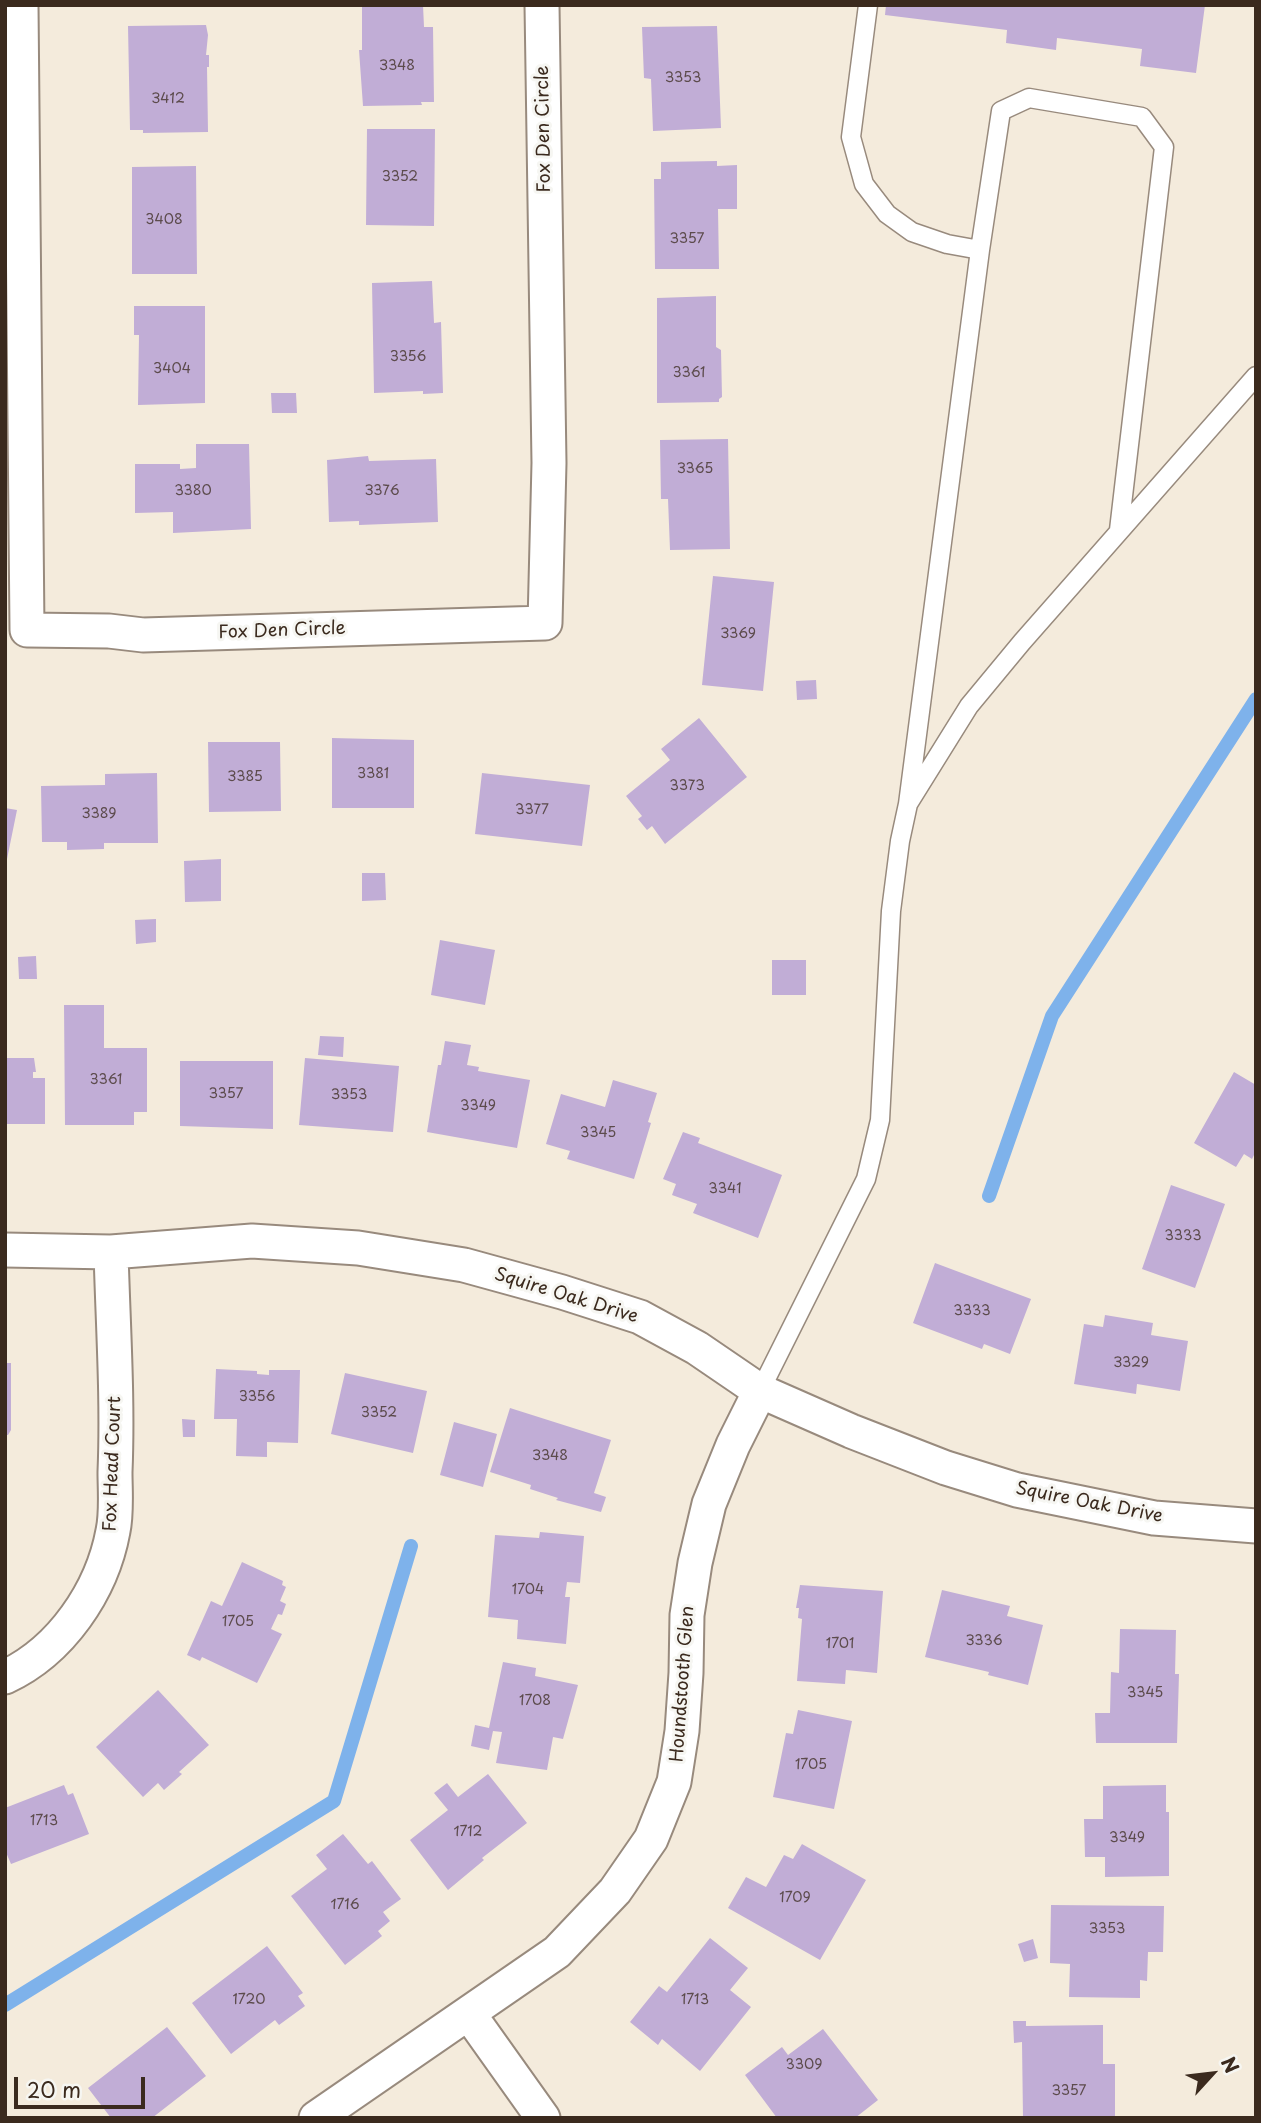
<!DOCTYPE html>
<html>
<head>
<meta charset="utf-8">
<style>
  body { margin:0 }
  #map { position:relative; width:1261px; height:2123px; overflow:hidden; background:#f4ebdc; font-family:"Playpen Sans",sans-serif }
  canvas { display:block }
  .frame { position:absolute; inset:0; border:7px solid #3b2a1e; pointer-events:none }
  .north { position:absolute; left:1177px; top:2039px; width:70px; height:70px; -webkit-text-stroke:5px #f6f6f2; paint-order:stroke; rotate:63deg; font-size:19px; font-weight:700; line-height:28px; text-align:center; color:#3b2a1e }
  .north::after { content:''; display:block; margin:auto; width:24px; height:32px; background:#3b2a1e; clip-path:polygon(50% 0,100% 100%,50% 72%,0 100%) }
  .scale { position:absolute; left:14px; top:2077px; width:131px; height:32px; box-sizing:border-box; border:4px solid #3b2a1e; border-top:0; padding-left:9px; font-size:21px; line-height:24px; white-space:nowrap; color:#3b2a1e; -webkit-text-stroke:5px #f6f6f2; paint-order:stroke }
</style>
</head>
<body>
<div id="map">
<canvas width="1261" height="2123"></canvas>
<div class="frame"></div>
<div class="north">N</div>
<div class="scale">20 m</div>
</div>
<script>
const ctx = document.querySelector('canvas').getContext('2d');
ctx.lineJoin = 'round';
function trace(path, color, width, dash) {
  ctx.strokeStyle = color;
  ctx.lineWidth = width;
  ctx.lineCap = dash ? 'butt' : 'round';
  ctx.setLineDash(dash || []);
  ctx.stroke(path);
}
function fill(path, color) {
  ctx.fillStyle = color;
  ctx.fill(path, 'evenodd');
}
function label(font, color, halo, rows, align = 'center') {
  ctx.font = font + ' "Playpen Sans",sans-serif';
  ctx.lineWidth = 6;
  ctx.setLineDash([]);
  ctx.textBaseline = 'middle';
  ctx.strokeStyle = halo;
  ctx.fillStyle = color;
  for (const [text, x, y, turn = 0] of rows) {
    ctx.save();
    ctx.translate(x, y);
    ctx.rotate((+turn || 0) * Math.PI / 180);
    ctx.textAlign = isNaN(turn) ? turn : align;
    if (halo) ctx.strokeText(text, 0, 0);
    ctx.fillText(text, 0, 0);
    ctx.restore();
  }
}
const stream = new Path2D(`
  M 989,1196 L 1052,1016 L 1256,699
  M 5,2005 L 334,1801 L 411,1546`);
const building = new Path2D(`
  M 362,5 L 423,5 L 424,27 L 433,27 L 434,102 L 421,102 L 422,105 L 363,106 L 359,50 L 362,50 Z
  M 886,5 L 1205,5 L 1196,73 L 1140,66 L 1142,49 L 1057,38 L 1056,50 L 1006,43 L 1007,30 L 885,15 Z
  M 206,25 L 208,35 L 206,55 L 209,55 L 209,67 L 207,67 L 208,132 L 143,133 L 143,130 L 130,130 L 128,26 Z
  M 717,26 L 721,128 L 653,131 L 651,79 L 644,78 L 642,27 Z
  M 367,129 L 435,129 L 434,226 L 366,225 Z
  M 717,161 L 717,166 L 737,165 L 737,209 L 718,209 L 719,269 L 655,269 L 654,179 L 661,179 L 661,162 Z
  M 196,166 L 197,274 L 132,274 L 132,167 Z
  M 432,281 L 434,323 L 441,322 L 443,393 L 423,394 L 423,391 L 374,393 L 372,283 Z
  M 716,296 L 716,347 L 721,350 L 722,397 L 719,399 L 719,402 L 657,403 L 657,298 Z
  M 134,306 L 205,306 L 205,403 L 138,405 L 139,335 L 134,335 Z
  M 271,393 L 296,393 L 297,413 L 272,413 Z
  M 728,439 L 730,549 L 670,550 L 668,499 L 661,499 L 660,440 Z
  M 196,444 L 249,444 L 251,529 L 173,533 L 173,512 L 135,513 L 135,464 L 180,464 L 180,469 L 196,468 Z
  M 368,456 L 369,461 L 436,459 L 438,522 L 359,525 L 359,521 L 329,522 L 327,460 Z
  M 713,576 L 774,582 L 763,691 L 702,685 Z
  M 816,680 L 817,699 L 797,700 L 796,681 Z
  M 699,718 L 747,777 L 665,844 L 652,826 L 647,830 L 638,819 L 642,816 L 626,796 L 670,760 L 661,749 Z
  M 332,738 L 414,740 L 414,808 L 332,808 Z
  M 208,742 L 280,742 L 281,811 L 209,812 Z
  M 157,773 L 158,843 L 104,843 L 104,849 L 67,850 L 67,842 L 42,842 L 41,786 L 105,785 L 105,774 Z
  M 482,773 L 590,785 L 582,846 L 475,834 Z
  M 5,808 L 17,810 L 6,864 L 5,864 Z
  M 221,859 L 221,901 L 185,902 L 184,861 Z
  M 362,873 L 385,873 L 386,900 L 362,901 Z
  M 156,919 L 156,942 L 136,944 L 135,920 Z
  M 440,940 L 495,950 L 485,1005 L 431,995 Z
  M 36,956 L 37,979 L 19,979 L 18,957 Z
  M 772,960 L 806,960 L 806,995 L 772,995 Z
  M 64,1005 L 104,1005 L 104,1048 L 147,1048 L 147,1112 L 134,1112 L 134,1125 L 65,1125 Z
  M 320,1036 L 344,1037 L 343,1057 L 318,1055 Z
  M 445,1041 L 471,1045 L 467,1065 L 479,1067 L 478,1071 L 530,1080 L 517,1148 L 427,1132 L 438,1065 L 441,1065 Z
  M 5,1058 L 34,1058 L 36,1072 L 33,1072 L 33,1078 L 45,1078 L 45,1124 L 5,1124 Z
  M 305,1058 L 399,1066 L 393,1132 L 299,1125 Z
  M 180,1061 L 273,1061 L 273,1129 L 180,1126 Z
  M 1234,1072 L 1256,1085 L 1256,1151 L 1252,1159 L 1244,1154 L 1236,1167 L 1194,1143 Z
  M 613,1080 L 657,1093 L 648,1122 L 651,1123 L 634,1179 L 567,1159 L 570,1151 L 546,1144 L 561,1094 L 605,1107 Z
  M 683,1132 L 700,1138 L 698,1143 L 782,1175 L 758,1238 L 693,1213 L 697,1204 L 672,1195 L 676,1184 L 663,1179 Z
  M 1171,1185 L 1225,1204 L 1195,1288 L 1142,1269 Z
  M 935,1263 L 1031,1299 L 1010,1354 L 984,1344 L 982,1349 L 913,1323 Z
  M 1105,1315 L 1153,1323 L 1151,1335 L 1188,1341 L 1180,1391 L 1137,1384 L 1136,1394 L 1074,1384 L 1084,1324 L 1103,1327 Z
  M 5,1363 L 11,1363 L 11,1430 L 8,1435 L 5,1435 Z
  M 216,1369 L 257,1371 L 257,1374 L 269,1375 L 269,1370 L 300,1370 L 298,1443 L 267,1442 L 267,1457 L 236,1456 L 237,1419 L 214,1419 Z
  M 345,1373 L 427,1391 L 413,1453 L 331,1434 Z
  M 510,1408 L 611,1440 L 594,1493 L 606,1497 L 601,1512 L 556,1500 L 558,1498 L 530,1489 L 531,1485 L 490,1472 Z
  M 182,1419 L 195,1420 L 195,1437 L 183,1437 Z
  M 454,1422 L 497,1434 L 483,1487 L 440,1475 Z
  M 540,1532 L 584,1536 L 580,1583 L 567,1582 L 565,1597 L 570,1597 L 566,1644 L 517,1639 L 518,1620 L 488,1617 L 495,1535 L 539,1538 Z
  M 242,1562 L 283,1581 L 282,1585 L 286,1587 L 280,1601 L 286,1604 L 282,1615 L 278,1614 L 271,1629 L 282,1634 L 257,1683 L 202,1657 L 200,1661 L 187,1655 L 211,1601 L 222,1606 Z
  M 800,1585 L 883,1591 L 877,1673 L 846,1670 L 845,1684 L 797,1681 L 802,1619 L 798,1618 L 799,1608 L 796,1608 Z
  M 942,1590 L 1010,1606 L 1007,1616 L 1043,1625 L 1028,1685 L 988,1675 L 989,1672 L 925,1657 Z
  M 1120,1629 L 1176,1630 L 1175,1674 L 1179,1674 L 1177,1743 L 1096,1743 L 1095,1713 L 1110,1713 L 1111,1672 L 1119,1673 Z
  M 503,1662 L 536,1668 L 535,1676 L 578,1685 L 563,1739 L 553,1737 L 547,1770 L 496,1763 L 502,1732 L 493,1731 L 489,1750 L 471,1746 L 475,1725 L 489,1728 Z
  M 158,1690 L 209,1745 L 179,1772 L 182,1774 L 164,1790 L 158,1783 L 143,1797 L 96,1747 Z
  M 798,1710 L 852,1721 L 834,1809 L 773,1797 L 786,1733 L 793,1734 Z
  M 488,1774 L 527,1823 L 482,1858 L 484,1860 L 448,1890 L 410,1840 L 448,1810 L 434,1793 L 447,1783 L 458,1797 Z
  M 64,1785 L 68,1795 L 73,1793 L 89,1834 L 11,1864 L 5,1850 L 5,1808 Z
  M 1166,1785 L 1166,1812 L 1169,1812 L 1169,1876 L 1105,1877 L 1105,1857 L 1085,1857 L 1084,1819 L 1103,1819 L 1103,1786 Z
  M 343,1834 L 368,1864 L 372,1861 L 401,1899 L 383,1912 L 390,1921 L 378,1931 L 382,1936 L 345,1965 L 291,1896 L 327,1869 L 316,1855 Z
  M 802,1844 L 866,1880 L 820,1960 L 728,1908 L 746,1877 L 766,1887 L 784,1855 L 793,1859 Z
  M 1051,1905 L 1164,1906 L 1163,1952 L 1148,1952 L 1147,1981 L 1140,1980 L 1140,1998 L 1069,1997 L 1070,1964 L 1050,1963 Z
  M 710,1938 L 748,1968 L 730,1990 L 751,2007 L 700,2071 L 662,2039 L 658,2045 L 630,2022 L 659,1986 L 667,1992 Z
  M 1033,1939 L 1038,1958 L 1024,1962 L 1018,1944 Z
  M 267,1946 L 303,1993 L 298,1996 L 305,2006 L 279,2025 L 275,2020 L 231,2054 L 192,2003 Z
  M 1013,2021 L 1026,2021 L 1026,2026 L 1103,2025 L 1103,2064 L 1115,2064 L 1115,2118 L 1023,2118 L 1022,2042 L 1014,2043 Z
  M 167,2027 L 206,2076 L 152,2118 L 111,2118 L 88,2088 Z
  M 823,2029 L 878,2100 L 855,2118 L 777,2118 L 745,2075 L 782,2047 L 788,2055 Z`);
const service = new Path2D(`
  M 868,5 L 851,137 L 864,184 L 887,214 L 912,232 L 947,244 L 980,250
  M 908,804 L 980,250 L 1001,111 L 1029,98 L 1142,117 L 1164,147 L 1119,530
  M 760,1391 L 866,1179 L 880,1120 L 891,911 L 900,841 L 908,804 L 969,706 L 1022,642 L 1256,376`);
const minor = new Path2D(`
  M 21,5 L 27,630 L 109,631 L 143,635 L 545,623 L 549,463 L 542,5
  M 5,1250 L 111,1252 L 252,1241 L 358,1248 L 464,1265 L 562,1292 L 640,1317 L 697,1348 L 760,1391 L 851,1431 L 946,1468 L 1017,1490 L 1154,1518 L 1256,1526
  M 5,1677 C 61,1651 102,1591 113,1531 C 117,1513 115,1491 115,1472 C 118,1399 113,1325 111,1252
  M 469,2014 L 543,2118
  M 316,2118 L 557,1952 L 615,1891 L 651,1839 L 674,1782 L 682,1731 L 686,1673 L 687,1615 L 695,1563 L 709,1504 L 733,1445 L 760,1391`);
const numberNames = [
  ["3348",397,66],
  ["3353",683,78],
  ["3412",168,99],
  ["3352",400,177],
  ["3408",164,220],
  ["3357",687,239],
  ["3356",408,357],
  ["3404",172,369],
  ["3361",689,373],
  ["3365",695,469],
  ["3380",193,491],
  ["3376",382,491],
  ["3369",738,634],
  ["3381",373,774],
  ["3385",245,777],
  ["3373",687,786],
  ["3377",532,810],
  ["3389",99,814],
  ["3361",106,1080],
  ["3357",226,1094],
  ["3353",349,1095],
  ["3349",478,1106],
  ["3345",598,1133],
  ["3341",725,1189],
  ["3333",1183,1236],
  ["3333",972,1311],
  ["3329",1131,1363],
  ["3356",257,1397],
  ["3352",379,1413],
  ["3348",550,1456],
  ["1704",528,1590],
  ["1705",238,1622],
  ["3336",984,1641],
  ["1701",840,1644],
  ["3345",1145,1693],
  ["1708",535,1701],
  ["1705",811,1765],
  ["1713",44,1821],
  ["1712",468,1832],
  ["3349",1127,1838],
  ["1709",795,1898],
  ["1716",345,1905],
  ["3353",1107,1929],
  ["1720",249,2000],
  ["1713",695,2000],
  ["3309",804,2065],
  ["3357",1069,2091]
];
const streetNames = [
  ["Fox Den Circle",544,129,-91],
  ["Fox Den Circle",282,631,-2],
  ["Squire Oak Drive",566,1296,17],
  ["Fox Head Court",113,1464,-88],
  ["Squire Oak Drive",1089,1503,11],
  ["Houndstooth Glen",683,1684,-86]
];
trace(stream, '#7eb2eb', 14);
fill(building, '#c1add6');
trace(service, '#988a7d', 21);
trace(minor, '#988a7d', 37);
trace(service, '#fff', 18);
trace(minor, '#fff', 33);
label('14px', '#5c4b4c', null, numberNames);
label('18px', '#3b2a1e', '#f6f6f2', streetNames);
</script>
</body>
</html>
